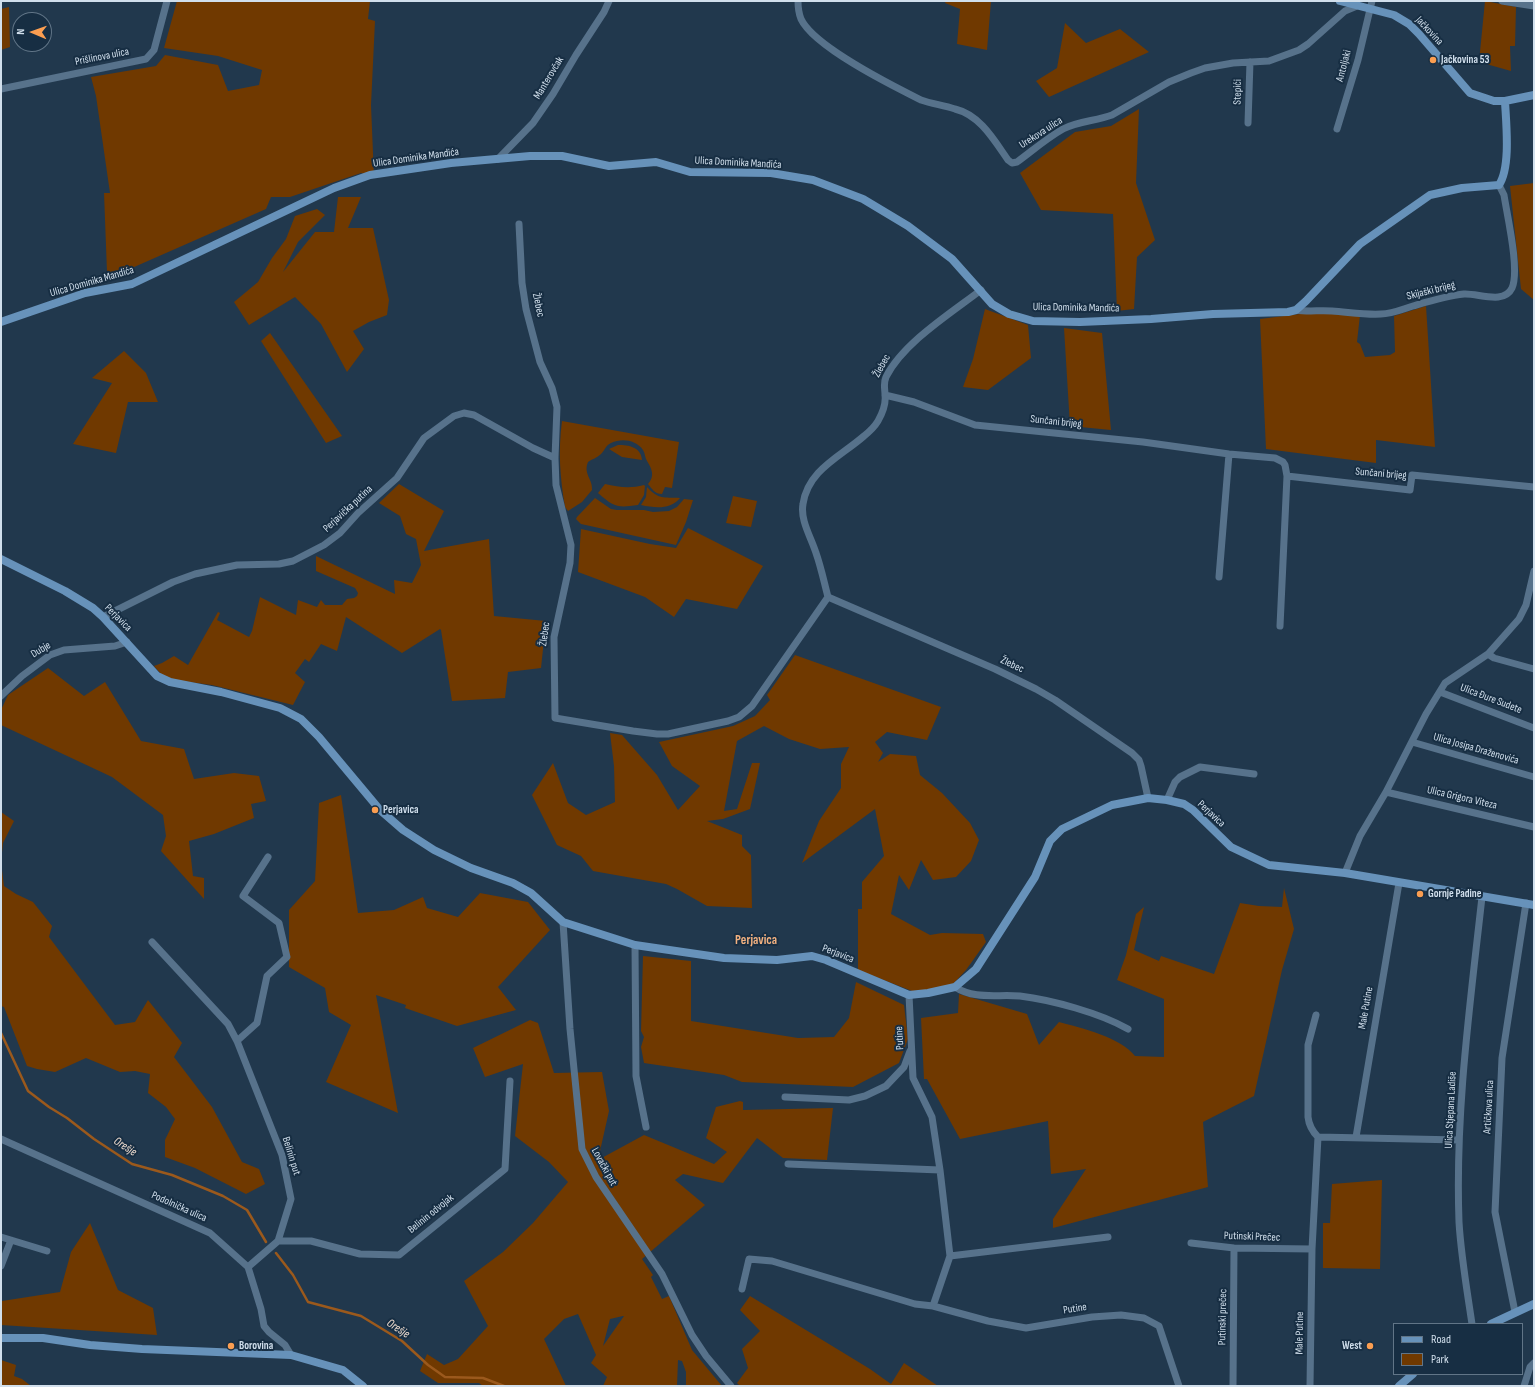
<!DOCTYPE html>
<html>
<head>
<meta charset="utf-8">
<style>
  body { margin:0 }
  #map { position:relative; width:1535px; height:1387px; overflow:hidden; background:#21384d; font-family:"Sofia Sans Condensed",sans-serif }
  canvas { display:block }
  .frame { position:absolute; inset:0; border:2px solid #d1dfec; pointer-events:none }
  .legend { position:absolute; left:1393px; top:1323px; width:130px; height:52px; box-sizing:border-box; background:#172e43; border:1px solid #617587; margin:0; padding:5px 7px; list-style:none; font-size:12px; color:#d1dfec }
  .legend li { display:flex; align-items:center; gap:8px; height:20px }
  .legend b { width:20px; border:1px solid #617587 }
  .north { position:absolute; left:12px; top:12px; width:40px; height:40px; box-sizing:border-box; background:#172e43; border:1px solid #617587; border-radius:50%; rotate:272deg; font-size:11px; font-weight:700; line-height:16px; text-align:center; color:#d1dfec }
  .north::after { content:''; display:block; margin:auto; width:14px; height:18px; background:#fb9e51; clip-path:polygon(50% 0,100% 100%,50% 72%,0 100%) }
</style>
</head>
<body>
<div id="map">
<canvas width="1535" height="1387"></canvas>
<div class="frame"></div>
<ul class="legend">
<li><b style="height:5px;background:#6792ba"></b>Road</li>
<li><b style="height:11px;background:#703900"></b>Park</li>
</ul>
<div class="north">N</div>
</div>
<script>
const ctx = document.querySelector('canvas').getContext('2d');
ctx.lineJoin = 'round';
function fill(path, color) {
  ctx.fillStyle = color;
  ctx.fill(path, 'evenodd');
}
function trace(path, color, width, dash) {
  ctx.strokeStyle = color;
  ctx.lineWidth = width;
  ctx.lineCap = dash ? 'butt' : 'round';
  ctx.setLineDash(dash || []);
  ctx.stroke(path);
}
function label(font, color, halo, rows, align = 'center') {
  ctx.font = font + ' "Sofia Sans Condensed",sans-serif';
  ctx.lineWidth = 4;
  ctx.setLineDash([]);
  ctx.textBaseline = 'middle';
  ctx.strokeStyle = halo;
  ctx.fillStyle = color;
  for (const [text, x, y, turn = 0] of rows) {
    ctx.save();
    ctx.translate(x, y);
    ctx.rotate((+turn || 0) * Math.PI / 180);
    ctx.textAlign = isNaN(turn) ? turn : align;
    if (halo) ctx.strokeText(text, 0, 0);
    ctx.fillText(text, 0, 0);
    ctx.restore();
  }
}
const green = new Path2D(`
  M 177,1 L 370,1 L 368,19 L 375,21 L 371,105 L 374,177 L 361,173 L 290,197 L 271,197 L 266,209 L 116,275 L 107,272 L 104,193 L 110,193 L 96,96 L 91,77 L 156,66 L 165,55 L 218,65 L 228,91 L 259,85 L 262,70 L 218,56 L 164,48 Z
  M 946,1 L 991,1 L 987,50 L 957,44 L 960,9 L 945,3 Z
  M 1485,1 L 1516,7 L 1515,46 L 1510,46 L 1511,71 L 1479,62 Z
  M 9,7 L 10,47 L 1,50 L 1,9 Z
  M 1065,23 L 1086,43 L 1120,29 L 1149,52 L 1049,97 L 1036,81 L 1057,68 Z
  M 1139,109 L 1136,183 L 1155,240 L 1137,257 L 1134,309 L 1117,311 L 1113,214 L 1041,210 L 1020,173 L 1075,132 L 1111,126 Z
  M 1534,183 L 1534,300 L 1521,289 L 1510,186 Z
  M 338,197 L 361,197 L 348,228 L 373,228 L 389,300 L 387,315 L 369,322 L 353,331 L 364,349 L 347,372 L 321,324 L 295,297 L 249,325 L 234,302 L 258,282 L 272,258 L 286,239 L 295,216 L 317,209 L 325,215 L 298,242 L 283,272 L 315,232 L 334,232 Z
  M 1426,306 L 1435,447 L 1376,440 L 1376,463 L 1266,449 L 1260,319 L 1308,313 L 1360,315 L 1357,342 L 1360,344 L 1365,357 L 1390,355 L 1395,352 L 1394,316 Z
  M 985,309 L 1028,325 L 1031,358 L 988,390 L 963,387 L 973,359 Z
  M 1064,328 L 1102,333 L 1111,430 L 1070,426 Z
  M 270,333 L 342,436 L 326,443 L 261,341 Z
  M 124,351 L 146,373 L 158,402 L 128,402 L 116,453 L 73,444 L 112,383 L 92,378 Z
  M 562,421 L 679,442 L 672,488 L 665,487 L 662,494 C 655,494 652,489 648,484 C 655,476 652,469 647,461 C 645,458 645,453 643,450 C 636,440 622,438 611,443 C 606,445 605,450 601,454 C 597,458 592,459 588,462 C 583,474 593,479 592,490 L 582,502 L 568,511 L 565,507 C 560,477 558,452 562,421 Z
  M 618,445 C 629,445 641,447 642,460 L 622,457 L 609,449 Z
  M 399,484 L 444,511 L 424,551 L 489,539 L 494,616 L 546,621 L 541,668 L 508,672 L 505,698 L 452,701 L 441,630 L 440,629 L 402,653 L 346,617 L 337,651 L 321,644 L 309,662 L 305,659 L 295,673 L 305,682 L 293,705 L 212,685 L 174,680 L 161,674 L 154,666 L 162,663 L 174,656 L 188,665 L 218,612 L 220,613 L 217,620 L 249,637 L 252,631 L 260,597 L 296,615 L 298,600 L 317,607 L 321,600 L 325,605 L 342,605 L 347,599 L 354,598 L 357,596 L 358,593 L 355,588 L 316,571 L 316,556 L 395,594 L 394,580 L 412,583 L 421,565 L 416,539 L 406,534 L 400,516 L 379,503 Z
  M 605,484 C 618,487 630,489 644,485 L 645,486 L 644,495 L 638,505 C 617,508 614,507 598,493 Z
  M 647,487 C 659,500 663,497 680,498 C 670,510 655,508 641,505 L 646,497 Z
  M 733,496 L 757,501 L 751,527 L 726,523 Z
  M 595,498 L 611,509 L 617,510 L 644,510 L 653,512 L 669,511 L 677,507 L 684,499 L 693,500 L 686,522 L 676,545 L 581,524 L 576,519 L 577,517 Z
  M 688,528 L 763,566 L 737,609 L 686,599 L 674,617 L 645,597 L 578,572 L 581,529 L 650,544 L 676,548 Z
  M 795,655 L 941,707 L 927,740 L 887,732 L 875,742 L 883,753 L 878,762 L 890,754 L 916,756 L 920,775 L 942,793 L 970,823 L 979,840 L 971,861 L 956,877 L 933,880 L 921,860 L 909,890 L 899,875 L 891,914 L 930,935 L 942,933 L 983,934 L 986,942 L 966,970 L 953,984 L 928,990 L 912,991 L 858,970 L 858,909 L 862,909 L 862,882 L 884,856 L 875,809 L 802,863 L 819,821 L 841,788 L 841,764 L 849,747 L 820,749 L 789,739 L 764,726 L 737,741 L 724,811 L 737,809 L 752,763 L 760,763 L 750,809 L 723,819 L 707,821 L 742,835 L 742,846 L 751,855 L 752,908 L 707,906 L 677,889 L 666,884 L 593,871 L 581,856 L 557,845 L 532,795 L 553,763 L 568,803 L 586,815 L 615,802 L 614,766 L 610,733 L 622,735 L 657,775 L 678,810 L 700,786 L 672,766 L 659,742 L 733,726 L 755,716 L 770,700 L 767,695 Z
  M 48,668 L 84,696 L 105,682 L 141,741 L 184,749 L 194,779 L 234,773 L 259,776 L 266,801 L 251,804 L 254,818 L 214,834 L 189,841 L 193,876 L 204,878 L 204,899 L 161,851 L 166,836 L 163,815 L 112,777 L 1,725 L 1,710 L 8,695 Z
  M 341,795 L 358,913 L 394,910 L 423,897 L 427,908 L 458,917 L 480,893 L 528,902 L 550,930 L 498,987 L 516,1010 L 457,1026 L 405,1008 L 406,1005 L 376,995 L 398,1113 L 326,1082 L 351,1025 L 329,1012 L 325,988 L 289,967 L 289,910 L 315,881 L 319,803 Z
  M 1,812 L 14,821 L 3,843 L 1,862 L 4,886 L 16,894 L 33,902 L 52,926 L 49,937 L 115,1025 L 135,1022 L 148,1000 L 182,1043 L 174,1057 L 212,1107 L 242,1162 L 259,1169 L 265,1184 L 246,1194 L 195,1168 L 165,1157 L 165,1140 L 175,1119 L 166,1107 L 148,1093 L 150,1074 L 135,1071 L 120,1072 L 86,1058 L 55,1072 L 37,1069 L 27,1066 L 4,1007 L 1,1006 Z
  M 1284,888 L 1294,929 L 1282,970 L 1254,1096 L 1203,1122 L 1208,1187 L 1053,1228 L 1053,1219 L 1086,1169 L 1051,1174 L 1048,1121 L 960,1139 L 927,1079 L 924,1079 L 921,1018 L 958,1013 L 959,994 L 1027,1014 L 1039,1045 L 1059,1022 C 1082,1028 1120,1037 1135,1056 L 1164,1057 L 1164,999 L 1117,980 L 1126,955 L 1136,914 L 1144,907 L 1134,950 L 1159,961 L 1161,956 L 1214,974 L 1240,903 L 1259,906 L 1282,907 Z
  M 643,956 L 691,961 L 691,1021 L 798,1038 L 834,1037 L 849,1018 L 856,982 L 904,1005 L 908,1039 L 899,1063 L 853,1087 L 742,1082 L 724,1075 L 644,1063 L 641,1047 L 644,1037 L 641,1031 Z
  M 530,1020 L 538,1023 L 554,1073 L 602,1072 L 609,1111 L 598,1160 L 644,1135 L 714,1164 L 727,1152 L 706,1138 L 716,1107 L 740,1101 L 743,1102 L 743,1110 L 833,1108 L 827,1160 L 783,1158 L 757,1138 L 723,1183 L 683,1174 L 675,1180 L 705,1205 L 642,1259 L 653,1275 L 651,1277 L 662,1299 L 669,1296 L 692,1350 L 722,1386 L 686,1386 L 686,1372 L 682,1361 L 678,1360 L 677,1386 L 603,1386 L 607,1377 L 591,1363 L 596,1355 L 578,1314 L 564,1319 L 544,1339 L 566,1386 L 483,1386 L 479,1383 L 438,1383 L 420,1371 L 427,1354 L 444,1365 L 458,1359 L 488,1326 L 464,1281 L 503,1252 L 533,1223 L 568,1182 L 549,1162 L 515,1136 L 523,1064 L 485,1077 L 473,1048 ZM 623,1316 L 624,1316 L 603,1346 L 610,1319 Z
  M 1382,1180 L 1380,1269 L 1323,1268 L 1323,1223 L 1330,1223 L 1332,1184 Z
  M 90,1223 L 118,1290 L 153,1308 L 157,1335 L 1,1325 L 2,1301 L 60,1292 L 71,1252 Z
  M 750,1296 L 870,1369 L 891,1384 L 904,1363 L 938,1386 L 740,1386 L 737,1383 L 748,1368 L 742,1349 L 760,1331 L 740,1310 Z
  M 1,1360 L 16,1365 L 14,1376 L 22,1379 L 31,1386 L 1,1386 Z`);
const stream = new Path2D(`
  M 1,1033 L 28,1091 L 49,1107 L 67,1118 L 94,1139 L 132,1164 L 172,1175 L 223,1196 L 247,1210 L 266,1242
  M 276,1253 L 293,1275 L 308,1302 L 361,1316 L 402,1341 L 428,1365 L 445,1377 L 483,1378 L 504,1386`);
const street = new Path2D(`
  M 798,1 C 798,7 799,14 801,19 C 814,47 893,86 921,100 C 932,104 943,105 955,109 C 980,115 994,140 1008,160 L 1012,163 L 1017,162 C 1032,151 1047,138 1063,129 C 1078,121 1096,121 1112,115 L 1169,82 L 1191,73 L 1205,68 L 1233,63 L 1269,61 L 1299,50 L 1308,44 L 1345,11 L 1357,6
  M 1502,1 L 1534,6
  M 1,89 L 146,59 L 154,50 L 167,1
  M 1248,123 L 1250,62
  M 1337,129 L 1358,60 L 1372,1
  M 498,159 L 533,123 L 553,94 L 576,55 L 604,12 L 609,1
  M 519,224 L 522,283 L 526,309 L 540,362 L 552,388 L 557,407 L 555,458 L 556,485 L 571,545 L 570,563 L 554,637 L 555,718 L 633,731 L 657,734 L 668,734 L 728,721 L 739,717 L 752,706 L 828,597 C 824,582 821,567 816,553 C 811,537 800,520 803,504 C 808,470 840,457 864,436 C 869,432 875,426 878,421 C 882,414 886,403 885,395 C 885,388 883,384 886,377 C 903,343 951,313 981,290
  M 1296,310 C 1308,312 1320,310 1332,311 C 1348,312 1365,315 1381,314 C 1392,314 1403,309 1413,306 C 1430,301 1446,296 1464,294 C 1478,293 1504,305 1512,288 C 1520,270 1507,215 1504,195 L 1499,185
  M 885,395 L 914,402 L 975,425 L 1143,442 L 1229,454 L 1275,458 L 1283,462 L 1285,465 L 1287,476 L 1410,490 L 1412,475 L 1534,487
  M 1219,577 L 1229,454
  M 828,597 L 995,669 L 1036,689 L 1055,700 L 1132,753 L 1139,760 L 1141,766 L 1148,798
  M 103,617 L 173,582 L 195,574 L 237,565 L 279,564 L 293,561 L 324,545 L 340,533 L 358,513 L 397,478 L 424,438 L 454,416 L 464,413 L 474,415 L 533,448 L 555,458
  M 1280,626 L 1287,476
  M 1488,654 L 1494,658 L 1534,669
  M 1440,692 L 1534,728
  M 1,696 L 22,676 L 50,655 L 64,650 L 115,646 L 127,642
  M 1412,742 L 1534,777
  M 1386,792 L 1534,827
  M 1167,800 L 1175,782 L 1180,777 L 1200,767 L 1254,774
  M 1345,873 L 1360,836 L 1386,792 L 1426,714 L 1445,683 L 1488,654 L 1519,619 L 1526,605 L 1534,571
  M 563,922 L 570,1029 L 582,1149 L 596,1177 L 662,1274 L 692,1335 L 706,1356 L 731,1386
  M 152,942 L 228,1024 L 237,1041 L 282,1155 L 291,1199 L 278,1241 L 248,1267
  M 635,945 L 636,1076 L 646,1127
  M 955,987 C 975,1000 997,994 1020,996 C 1052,1000 1100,1013 1128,1029
  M 909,995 L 913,1078 L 932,1117 L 940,1170 L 950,1256 L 933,1306
  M 1316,1015 L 1308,1045 L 1308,1117 C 1309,1126 1312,1131 1318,1137
  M 237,1041 L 257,1023 L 267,976 L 287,957 L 279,923 L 243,896 L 268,857
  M 785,1097 L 849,1100 L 865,1096 L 886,1086 L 904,1067 L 910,1051
  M 1356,1137 L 1399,883
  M 1,1139 L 210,1233 L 248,1267 L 261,1309 L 264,1326 L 269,1332 L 285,1345 L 291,1355
  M 788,1164 L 940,1170
  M 1,1237 L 47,1251
  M 278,1241 L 311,1241 L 360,1254 L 399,1255 L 505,1169 L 510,1081
  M 1191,1243 L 1234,1248 L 1312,1249
  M 950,1256 L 1108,1237
  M 1,1266 L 11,1240
  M 742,1289 L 749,1259 L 772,1261 L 915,1304 L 933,1306 L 988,1321 L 1026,1328 L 1092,1317 L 1121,1315 L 1144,1318 L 1159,1326 L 1179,1386
  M 1515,1312 L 1495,1212 L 1502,1058 L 1526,903
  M 1472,1324 C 1467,1290 1461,1256 1459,1222 C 1455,1113 1470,1005 1482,897
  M 1233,1386 L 1234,1248
  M 1310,1386 L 1312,1249 L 1318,1137 L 1459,1140
  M 1524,1386 L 1530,1367 L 1534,1363`);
const secondary = new Path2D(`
  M 1340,1 L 1394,15 L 1409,24 L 1419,34 L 1470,93 L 1494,101 L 1505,101 L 1534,95
  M 1,322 L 85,293 L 132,284 L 334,188 L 370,175 L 451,163 L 530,156 L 562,156 L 609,166 L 656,162 L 690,172 L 771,173 L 813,180 L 863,199 L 908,226 L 952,259 L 992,304 L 1009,314 L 1033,321 L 1080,322 L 1151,319 L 1213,314 L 1288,312 L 1296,310 L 1306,301 L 1360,244 L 1430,195 L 1462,188 L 1499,185 C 1511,167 1506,123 1505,101
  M 1,559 L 65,591 L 93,608 L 103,617 L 157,676 L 170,682 L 221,692 L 280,708 L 301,719 L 319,737 L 380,810 L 403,830 L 434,850 L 471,868 L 513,883 L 531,893 L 563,922 L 635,945 L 724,958 L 777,960 L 812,956 L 826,960 L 909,995 L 928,993 L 955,987 L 976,969 L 1035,877 L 1050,841 L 1062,829 L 1112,805 L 1148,798 L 1167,800 L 1184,804 L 1193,810 L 1231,847 L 1269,865 L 1345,873 L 1534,905
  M 1491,1324 L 1534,1304
  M 1,1338 L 43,1338 L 90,1345 L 142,1349 L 291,1355 L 343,1370 L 363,1386
  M 1399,1386 L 1413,1374`);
const markers = [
  [1433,60,4,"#fb9e51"],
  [375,810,4,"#fb9e51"],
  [1420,894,4,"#fb9e51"],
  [231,1346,4,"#fb9e51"],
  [1370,1346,4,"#fb9e51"]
];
const streetNames = [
  ["Jačkovina",1429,31,47],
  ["Prišlinova ulica",102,57,-11],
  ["Antoljaki",1344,66,-75],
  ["Manterovčak",549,78,-59],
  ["Stepići",1238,92,-89],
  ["Urekova ulica",1041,133,-33],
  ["Ulica Dominika Mandića",416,158,-8],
  ["Ulica Dominika Mandića",738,163,3],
  ["Ulica Dominika Mandića",92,282,-16],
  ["Skijaški brijeg",1431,291,-14],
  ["Žlebec",538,305,78],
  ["Ulica Dominika Mandića",1076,308,1],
  ["Žlebec",882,366,-61],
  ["Sunčani brijeg",1056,422,6],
  ["Sunčani brijeg",1381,474,5],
  ["Perjavička putina",348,509,-43],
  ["Perjavica",118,618,45],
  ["Žlebec",545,634,-82],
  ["Dubje",41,650,-31],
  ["Žlebec",1012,665,25],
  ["Ulica Đure Sudete",1491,699,21],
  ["Ulica Josipa Draženovića",1476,749,16],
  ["Ulica Grigora Viteza",1462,798,13],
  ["Perjavica",1211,814,43],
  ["Perjavica",838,954,21],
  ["Male Putine",1366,1008,-80],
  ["Putine",900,1038,-93],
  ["Artičkova ulica",1489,1107,-87],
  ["Ulica Stjepana Ladiše",1451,1110,-87],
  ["Belinin put",291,1156,73],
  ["Lovački put",604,1167,61],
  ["Podolnička ulica",179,1207,24],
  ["Belinin odvojak",431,1214,-39],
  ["Putinski Prečec",1252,1237,2],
  ["Putine",1075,1309,-9],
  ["Putinski prečec",1223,1317,-89],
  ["Male Putine",1300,1333,-89]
];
const poiNames = [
  ["Jačkovina 53",1441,60],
  ["Perjavica",383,810],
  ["Gornje Padine",1428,894],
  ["Borovina",239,1346],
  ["West",1362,1346,"right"]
];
const waterNames = [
  ["Orešje",125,1147,33],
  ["Orešje",398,1329,33]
];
const quarterNames = [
  ["Perjavica",756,941]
];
fill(green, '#703900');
trace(stream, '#9b591c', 2.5);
trace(street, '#57728b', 7);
trace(secondary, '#6792ba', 8);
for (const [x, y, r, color] of markers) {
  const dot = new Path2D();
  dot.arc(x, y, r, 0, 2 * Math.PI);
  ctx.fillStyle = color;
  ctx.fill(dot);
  trace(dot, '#172e43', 1.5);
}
label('11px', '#d1dfec', '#172e43', streetNames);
label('bold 11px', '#d1dfec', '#172e43', poiNames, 'left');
label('italic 12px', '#f2dfd1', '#172e43', waterNames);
label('bold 13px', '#f2b180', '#172e43', quarterNames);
</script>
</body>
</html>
